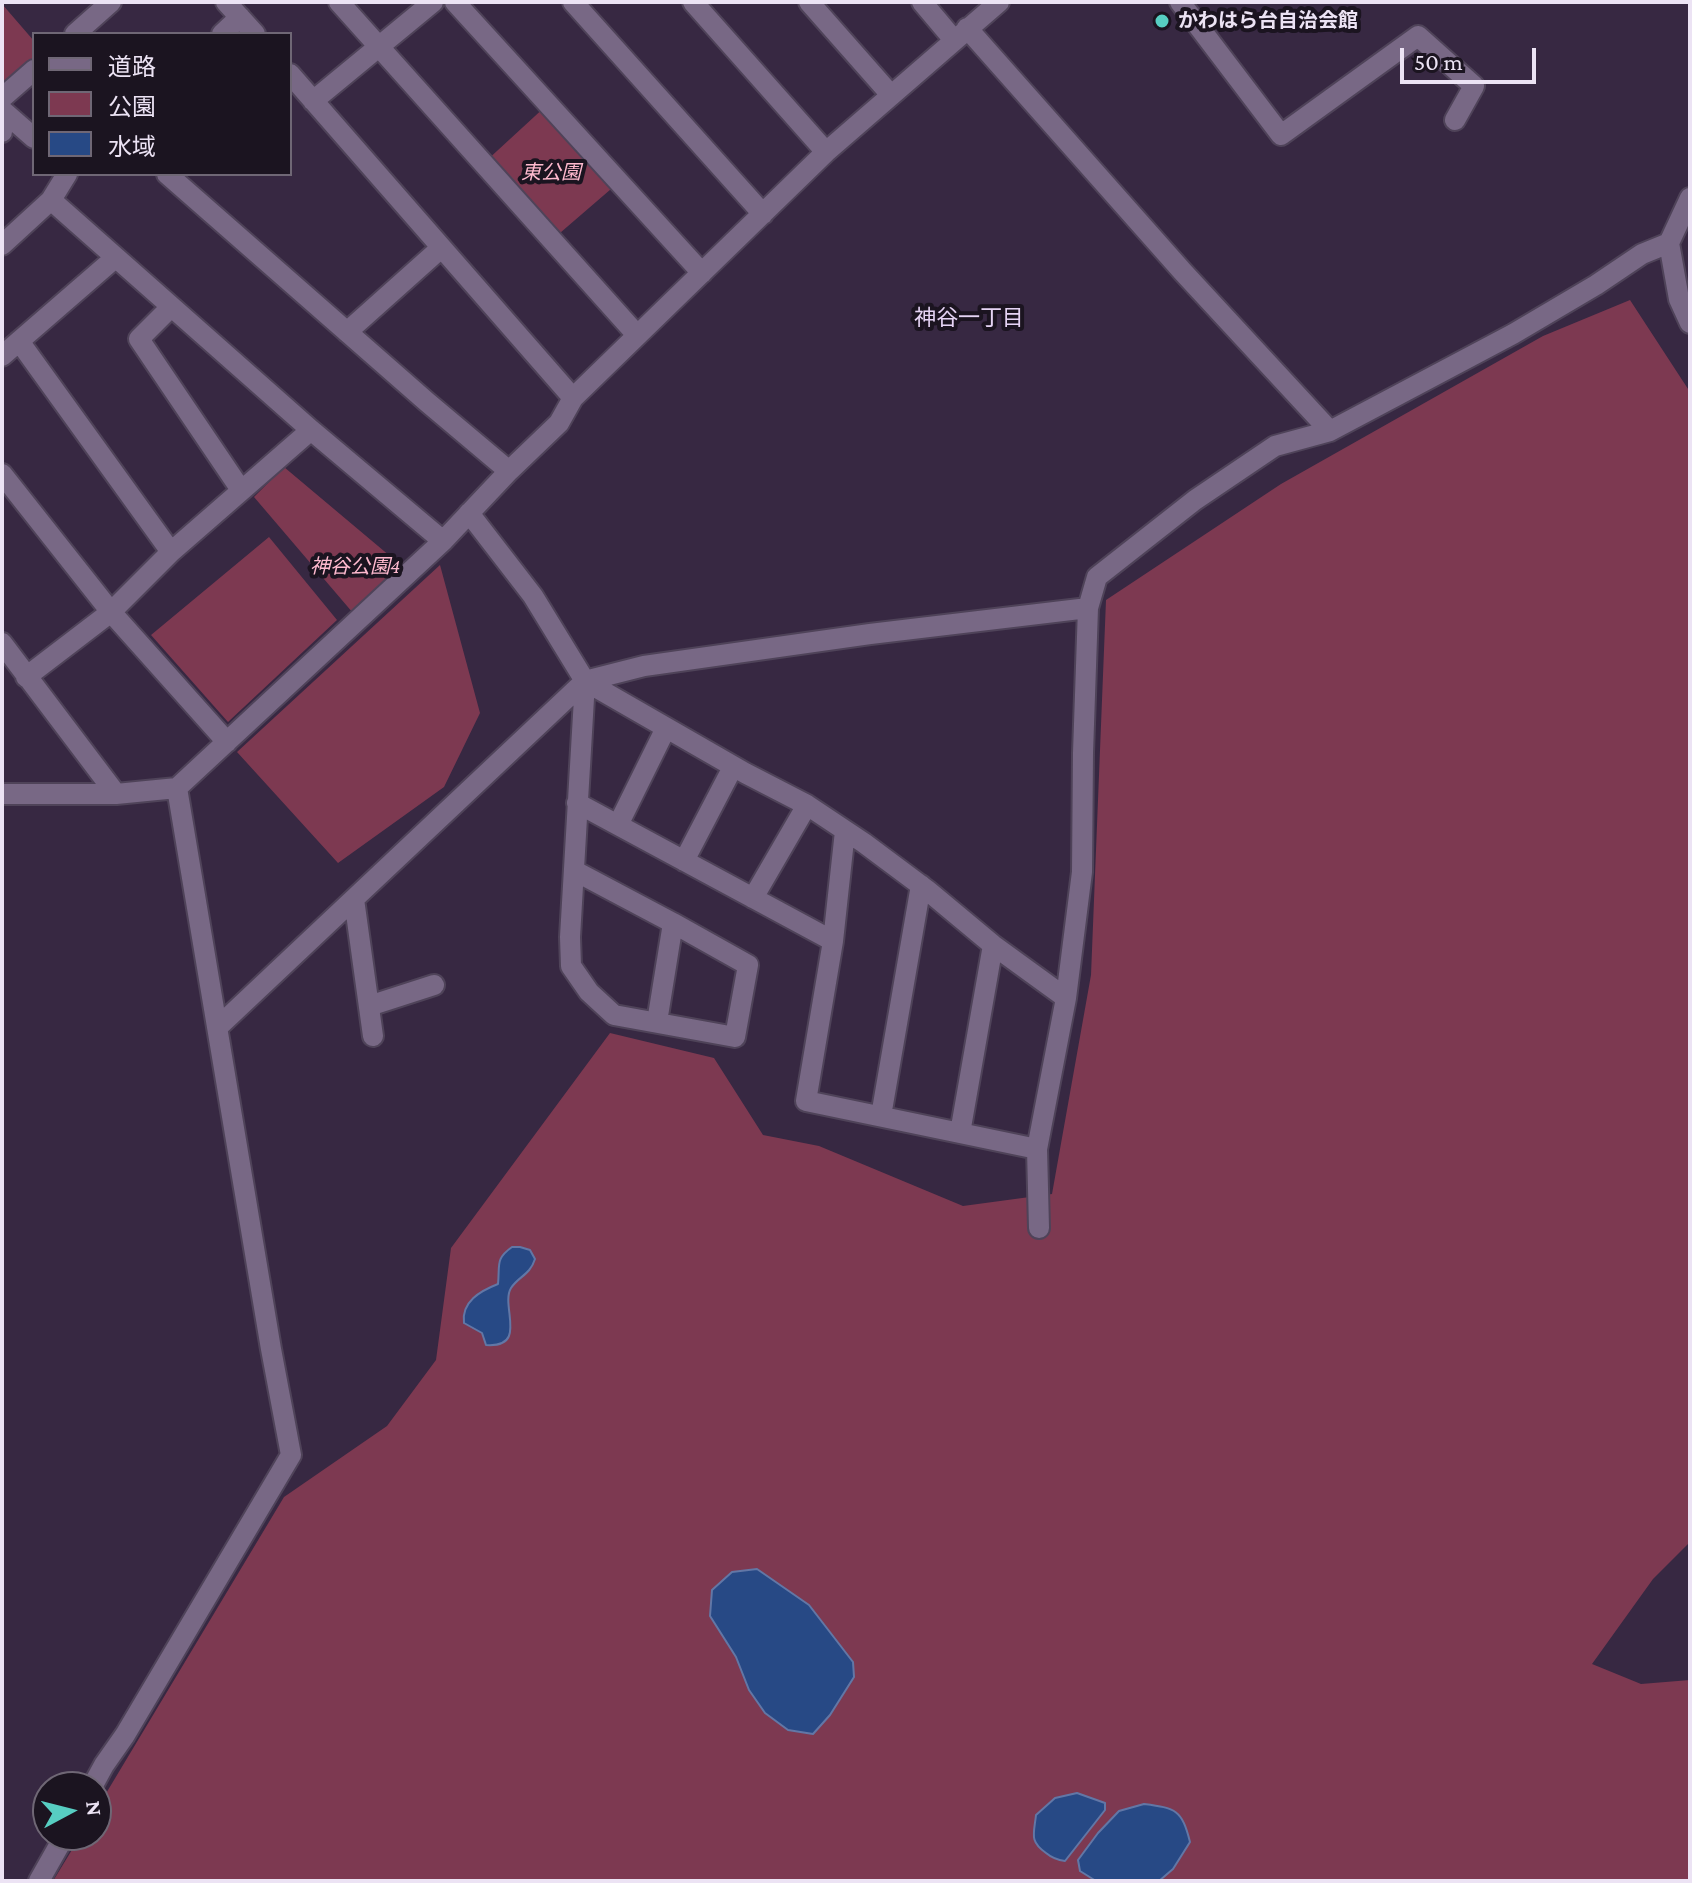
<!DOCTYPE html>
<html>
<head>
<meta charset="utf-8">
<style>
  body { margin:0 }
  #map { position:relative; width:1692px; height:1883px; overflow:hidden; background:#372842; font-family:"Crimson Pro","Noto Sans JP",serif }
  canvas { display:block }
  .frame { position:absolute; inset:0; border:4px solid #ece3f4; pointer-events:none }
  .legend { position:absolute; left:32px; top:32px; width:260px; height:144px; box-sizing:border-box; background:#1b1420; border:2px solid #6f6775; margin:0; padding:10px 14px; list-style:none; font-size:24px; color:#ece3f4 }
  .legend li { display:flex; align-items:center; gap:16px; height:40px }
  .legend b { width:40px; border:2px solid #6f6775 }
  .north { position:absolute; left:32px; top:1771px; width:80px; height:80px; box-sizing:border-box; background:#1b1420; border:2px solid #6f6775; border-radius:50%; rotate:83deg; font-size:22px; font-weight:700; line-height:32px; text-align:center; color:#ece3f4 }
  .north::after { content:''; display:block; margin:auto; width:28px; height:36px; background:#57cec2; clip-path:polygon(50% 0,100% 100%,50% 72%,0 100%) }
  .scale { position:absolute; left:1400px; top:48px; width:136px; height:36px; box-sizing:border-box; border:4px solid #ece3f4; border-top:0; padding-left:10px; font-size:24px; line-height:28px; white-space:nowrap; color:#ece3f4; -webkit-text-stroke:6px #1b1420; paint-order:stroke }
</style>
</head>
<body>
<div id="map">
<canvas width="1692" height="1883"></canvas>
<div class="frame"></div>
<ul class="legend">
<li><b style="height:10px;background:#786885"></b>道路</li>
<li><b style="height:22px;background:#7d3951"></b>公園</li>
<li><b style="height:22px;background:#274985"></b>水域</li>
</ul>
<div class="north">N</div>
<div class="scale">50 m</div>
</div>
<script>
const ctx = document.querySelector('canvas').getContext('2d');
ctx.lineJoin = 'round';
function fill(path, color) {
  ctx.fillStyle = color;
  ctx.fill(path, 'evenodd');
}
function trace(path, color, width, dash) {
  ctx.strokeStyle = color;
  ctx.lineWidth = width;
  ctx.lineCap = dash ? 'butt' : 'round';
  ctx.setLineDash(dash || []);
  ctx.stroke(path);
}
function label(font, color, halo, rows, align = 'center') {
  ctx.font = font + ' "Crimson Pro","Noto Sans JP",serif';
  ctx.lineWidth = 8;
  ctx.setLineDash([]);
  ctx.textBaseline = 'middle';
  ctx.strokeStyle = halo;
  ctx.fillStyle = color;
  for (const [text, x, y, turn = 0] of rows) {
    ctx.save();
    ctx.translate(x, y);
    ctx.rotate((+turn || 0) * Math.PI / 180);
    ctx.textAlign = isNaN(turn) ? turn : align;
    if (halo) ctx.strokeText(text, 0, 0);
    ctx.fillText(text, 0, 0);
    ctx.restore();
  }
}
const green = new Path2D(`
  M 2,4 L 34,41 L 34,60 L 2,89 Z
  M 547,105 L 618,183 L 553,239 L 485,162 Z
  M 1630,300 L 1690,392 L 1690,1542 L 1653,1579 L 1592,1664 L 1641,1684 L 1690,1680 L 1690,1881 L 53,1881 L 81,1835 L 96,1835 L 96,1810 L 284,1497 L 387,1426 L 436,1360 L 451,1248 L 610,1033 L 714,1058 L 763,1135 L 819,1146 L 963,1206 L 1052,1194 L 1091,975 L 1106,600 L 1281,484 L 1543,336 Z
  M 284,467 L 403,567 L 353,613 L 254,497 Z
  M 269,537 L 337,620 L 228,722 L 151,635 Z
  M 440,565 L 480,713 L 444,787 L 338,863 L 237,752 Z`);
const water = new Path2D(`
  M 512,1247 L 520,1247 L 530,1250 L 535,1259 C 530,1275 519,1276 511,1288 C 500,1306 529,1348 486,1345 L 482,1333 L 464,1323 C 461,1302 480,1291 498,1284 C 500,1265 495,1259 512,1247 Z
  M 757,1569 L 809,1605 L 853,1662 L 854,1677 L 830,1715 L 813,1734 L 788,1730 L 765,1713 L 749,1690 L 736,1657 L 710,1616 L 712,1590 L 732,1572 Z
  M 1077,1793 L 1105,1803 L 1105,1810 L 1065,1861 C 1057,1860 1052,1858 1046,1853 C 1029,1841 1034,1834 1036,1815 L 1055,1798 Z
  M 1144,1804 C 1176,1808 1182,1810 1190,1842 L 1173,1869 L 1159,1881 L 1096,1881 L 1080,1871 L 1078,1860 L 1098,1833 L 1119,1811 Z`);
const minor = new Path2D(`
  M 226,2 L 255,34
  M 339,2 L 637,335
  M 455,2 L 702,273
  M 573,2 L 763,214
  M 693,2 L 826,152
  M 809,2 L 891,95
  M 922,2 L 954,40
  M 1180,2 L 1281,135 L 1418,36 L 1474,86 L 1455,120
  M 967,28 L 1183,272 L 1330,431
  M 75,34 L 111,2
  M 222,34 L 240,17
  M 290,74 L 573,398
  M 2,98 L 34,70
  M 313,101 L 433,2
  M 2,110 L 34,138
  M 2,132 L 2,131
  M 167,174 L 427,402 L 509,471
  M 51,200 L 311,430 L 443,541
  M 1669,243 L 1679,299 L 1690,323
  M 2,245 L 51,200 L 67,174
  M 171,307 L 139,339 L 241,490
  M 347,332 L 441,248
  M 19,341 L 171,552
  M 2,356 L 115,258
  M 2,474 L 111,612 L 227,742
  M 469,513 L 533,596 L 585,681 L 745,773 L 807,805 L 864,843 L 927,890 L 993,945 L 1066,998
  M 2,643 L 116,794
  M 26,677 L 111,612 L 171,552 L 311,430
  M 2,794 L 116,794 L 177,788 L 443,541 L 509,471 L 559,423 L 573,398 L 826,152 L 999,2
  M 577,803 L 833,941
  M 618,825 L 666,728
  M 845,831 L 833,941 L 806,1101 L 1037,1149
  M 684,861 L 733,767
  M 575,871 L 673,923 L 748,965 L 735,1037 L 614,1015 L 589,992 L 571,966 L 570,937 L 585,681
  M 753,898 L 807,805
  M 354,899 L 373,1036
  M 369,1006 L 434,985
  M 657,1022 L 673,923
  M 218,1027 L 585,681 L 644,666 L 870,634 L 1088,608
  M 881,1116 L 921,885
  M 960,1133 L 993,945
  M 1039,1228 L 1037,1149 L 1066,998 L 1082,872 L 1083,753 L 1088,608 L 1097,577 L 1195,500 L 1275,446 L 1330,431 L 1513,334 L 1596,285 L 1642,254 L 1669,243 L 1690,198
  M 92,1787 L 104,1765 L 125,1735 L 291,1455 L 271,1349 L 177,788
  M 39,1881 L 65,1835`);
const markers = [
  [1162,21,8,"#57cec2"]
];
const poiNames = [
  ["かわはら台自治会館",1178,21]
];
const parkNames = [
  ["東公園",551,173],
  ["神谷公園4",355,567]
];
const neighbourhoodNames = [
  ["神谷一丁目",969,318]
];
fill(green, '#7d3951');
fill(water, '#274985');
trace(water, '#6277a6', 2);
trace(minor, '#4f4359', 24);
trace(minor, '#786885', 20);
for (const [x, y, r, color] of markers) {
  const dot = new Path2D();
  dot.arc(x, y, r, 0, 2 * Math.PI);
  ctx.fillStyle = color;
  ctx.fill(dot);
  trace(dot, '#1b1420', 3);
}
label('bold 20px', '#ece3f4', '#1b1420', poiNames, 'left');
label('italic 20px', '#feb9ce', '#1b1420', parkNames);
label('22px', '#e5d3f4', '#1b1420', neighbourhoodNames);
</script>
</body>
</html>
